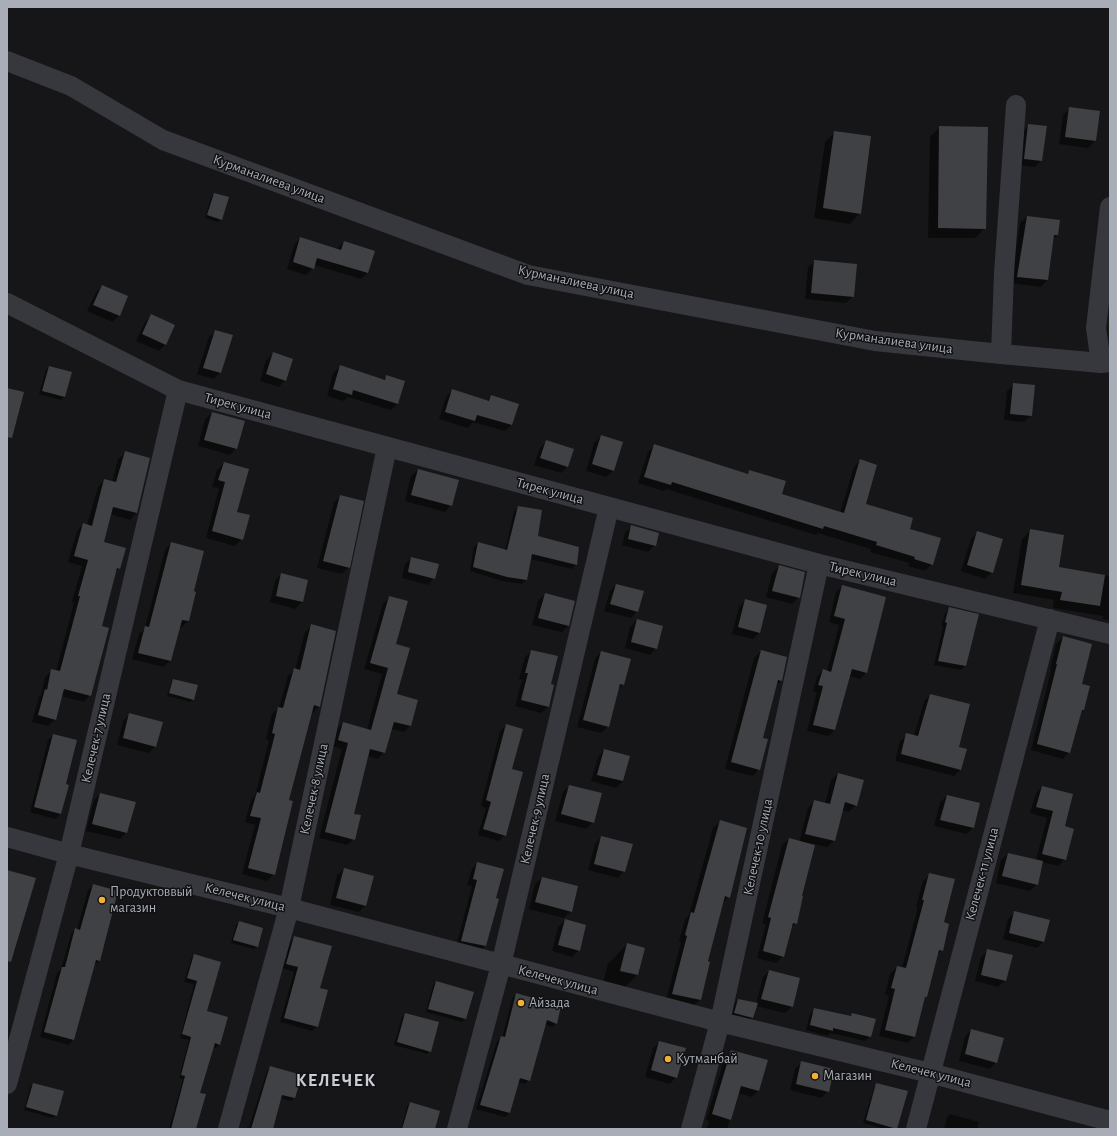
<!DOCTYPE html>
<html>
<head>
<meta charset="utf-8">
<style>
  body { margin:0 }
  #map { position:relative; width:1117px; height:1136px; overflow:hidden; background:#161618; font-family:"Alegreya Sans",sans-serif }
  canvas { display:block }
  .frame { position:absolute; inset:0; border:8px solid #a8adb8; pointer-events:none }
</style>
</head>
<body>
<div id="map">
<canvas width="1117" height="1136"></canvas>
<div class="frame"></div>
</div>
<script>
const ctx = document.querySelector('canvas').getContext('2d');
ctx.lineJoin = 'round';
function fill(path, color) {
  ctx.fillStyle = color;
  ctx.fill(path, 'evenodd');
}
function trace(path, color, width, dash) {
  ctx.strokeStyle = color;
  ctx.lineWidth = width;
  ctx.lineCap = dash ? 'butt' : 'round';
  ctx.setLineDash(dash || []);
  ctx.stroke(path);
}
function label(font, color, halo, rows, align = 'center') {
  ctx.font = font + ' "Alegreya Sans",sans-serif';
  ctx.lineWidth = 3;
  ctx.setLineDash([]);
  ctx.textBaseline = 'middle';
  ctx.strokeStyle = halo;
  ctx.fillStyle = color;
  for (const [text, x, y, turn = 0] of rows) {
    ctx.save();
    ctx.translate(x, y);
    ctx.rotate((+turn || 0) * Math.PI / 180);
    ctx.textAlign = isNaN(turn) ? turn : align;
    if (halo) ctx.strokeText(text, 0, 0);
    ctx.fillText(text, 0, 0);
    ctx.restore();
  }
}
const shadow = new Path2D(`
  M 1070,108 L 1099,112 L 1095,141 L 1088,148 L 1059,144 L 1063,115 Z
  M 1029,125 L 1041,160 L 1035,167 L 1018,165 L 1022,132 Z
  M 940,127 L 985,228 L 975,238 L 928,238 L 930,137 Z
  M 835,132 L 860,213 L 850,224 L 814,218 L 825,142 Z
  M 214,194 L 221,219 L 218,222 L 205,218 L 211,197 Z
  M 1027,217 L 1057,235 L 1053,240 L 1047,280 L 1041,287 L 1011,283 L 1020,223 Z
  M 300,238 L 337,249 L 344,242 L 367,273 L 361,279 L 314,265 L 313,268 L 306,275 L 287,269 L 294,245 Z
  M 815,261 L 853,296 L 846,303 L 805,299 L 808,267 Z
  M 103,286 L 127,297 L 119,316 L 112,322 L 87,311 L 96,292 Z
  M 151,316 L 165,345 L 159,351 L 136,341 L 145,322 Z
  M 216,331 L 220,373 L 214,379 L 197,374 L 209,337 Z
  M 273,354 L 285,380 L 279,387 L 260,381 L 266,360 Z
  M 49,367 L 71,373 L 64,397 L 61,400 L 39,394 L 46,370 Z
  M 340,367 L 383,380 L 387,376 L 397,404 L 391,410 L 348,397 L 344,401 L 327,396 L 333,373 Z
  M 1014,384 L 1031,415 L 1024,422 L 1004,420 L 1007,391 Z
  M 452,390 L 487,401 L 491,396 L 511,425 L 505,431 L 473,422 L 468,428 L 439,419 L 446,397 Z
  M 212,413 L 236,448 L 230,455 L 198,446 L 205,419 Z
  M 601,436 L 613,471 L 606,477 L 586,471 L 594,443 Z
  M 546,442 L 567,467 L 561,473 L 534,465 L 540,448 Z
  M 655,445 L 745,475 L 749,471 L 780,495 L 840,513 L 854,467 L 861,460 L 864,505 L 909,529 L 932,564 L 925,571 L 908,566 L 909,563 L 870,552 L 871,549 L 818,533 L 816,535 L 666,489 L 664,491 L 638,483 L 648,452 Z
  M 125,453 L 149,459 L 136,513 L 130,520 L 110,514 L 102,543 L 119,568 L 115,573 L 100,627 L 90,695 L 84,702 L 61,696 L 55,719 L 48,726 L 32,722 L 39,697 L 41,695 L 45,677 L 52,670 L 56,671 L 74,603 L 72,602 L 82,566 L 68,562 L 77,531 L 84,524 L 87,525 L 98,487 L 104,480 L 112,482 L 118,459 Z
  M 224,463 L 242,539 L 235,546 L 206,538 L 219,488 L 212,487 L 217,470 Z
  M 418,470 L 451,505 L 445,512 L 405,501 L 411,476 Z
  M 341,496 L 349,567 L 342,574 L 317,568 L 334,502 Z
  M 519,507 L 537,537 L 576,564 L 572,569 L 530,559 L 526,580 L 522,584 L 502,581 L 470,571 L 474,547 L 478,543 L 505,551 L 514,511 Z
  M 632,526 L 655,545 L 648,552 L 622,545 L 625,533 Z
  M 1031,530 L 1058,568 L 1110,576 L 1110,620 L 1102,619 L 1103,616 L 1053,608 L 1054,600 L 1013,593 L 1022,539 Z
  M 977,533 L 992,572 L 985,579 L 961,571 L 971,539 Z
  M 171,543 L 193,592 L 195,593 L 188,621 L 181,628 L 179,627 L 170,661 L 163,667 L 132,659 L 139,634 L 145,628 L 165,550 Z
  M 412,558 L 434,578 L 428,585 L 402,578 L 405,564 Z
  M 779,566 L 799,597 L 792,604 L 766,597 L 772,573 Z
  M 281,574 L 307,581 L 302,602 L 295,609 L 270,602 L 275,581 Z
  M 616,585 L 637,611 L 631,618 L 604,611 L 610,591 Z
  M 842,586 L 866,673 L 860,679 L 849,676 L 835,730 L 828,736 L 807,731 L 817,692 L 813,691 L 817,677 L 823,670 L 827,672 L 839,625 L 829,622 L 836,592 Z
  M 545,594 L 574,602 L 568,626 L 562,632 L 532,625 L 538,601 Z
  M 389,597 L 395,645 L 396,695 L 417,701 L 410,726 L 404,732 L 391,729 L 384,752 L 378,759 L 368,756 L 353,814 L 354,839 L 347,845 L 319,838 L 342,749 L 332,746 L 337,729 L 343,723 L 367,730 L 382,674 L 364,669 L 383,604 Z
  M 745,600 L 759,633 L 753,639 L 732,634 L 739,607 Z
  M 950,608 L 966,666 L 961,670 L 934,665 L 943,627 L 941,627 L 945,613 Z
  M 637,620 L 656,648 L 650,655 L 625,648 L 630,627 Z
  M 311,626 L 319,706 L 313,713 L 311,712 L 287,801 L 274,874 L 267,881 L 242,874 L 255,825 L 245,822 L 251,800 L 255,796 L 269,740 L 266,739 L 272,714 L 279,708 L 288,676 L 295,670 L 305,632 Z
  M 1063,637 L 1081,685 L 1083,710 L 1080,713 L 1069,752 L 1063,759 L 1031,750 L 1051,671 L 1050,670 L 1056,644 Z
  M 532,651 L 549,685 L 548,707 L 541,713 L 515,706 L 522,680 L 519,679 L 525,657 Z
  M 761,651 L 781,681 L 776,686 L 762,739 L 759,769 L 753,776 L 725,769 L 754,658 Z
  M 601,652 L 623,684 L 618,690 L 608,726 L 601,733 L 577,727 L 595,659 Z
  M 174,680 L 193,699 L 190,702 L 167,696 L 171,683 Z
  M 930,695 L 957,748 L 960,770 L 954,776 L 895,761 L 900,741 L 907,735 L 914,736 L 924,701 Z
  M 129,715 L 155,747 L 149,753 L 117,745 L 123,721 Z
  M 506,725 L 511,770 L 505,835 L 499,841 L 478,835 L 486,808 L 481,806 L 500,731 Z
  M 53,735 L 65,785 L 60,814 L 55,819 L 30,812 L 48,740 Z
  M 604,750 L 629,756 L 623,781 L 616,788 L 591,781 L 598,757 Z
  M 838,774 L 856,805 L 849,812 L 842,810 L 834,841 L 827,847 L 814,844 L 801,896 L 796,923 L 790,929 L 783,956 L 776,963 L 757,958 L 766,924 L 762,924 L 782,845 L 789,839 L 799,842 L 808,808 L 814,801 L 825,804 L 831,780 Z
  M 569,786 L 593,822 L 586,829 L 555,821 L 563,792 Z
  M 1042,787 L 1063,827 L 1065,859 L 1058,866 L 1042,862 L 1037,884 L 1030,891 L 996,883 L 1001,860 L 1008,854 L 1036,860 L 1047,818 L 1030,813 L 1036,793 Z
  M 100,794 L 126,833 L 120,839 L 86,831 L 94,800 Z
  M 947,796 L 979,804 L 973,828 L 966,834 L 934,826 L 940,802 Z
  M 720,822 L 729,897 L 722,904 L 706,962 L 700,1000 L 693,1006 L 666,1000 L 681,942 L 679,941 L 685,920 L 689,915 L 713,828 Z
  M 601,837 L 624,871 L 618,878 L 588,870 L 595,844 Z
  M 477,863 L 495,899 L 485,946 L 479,952 L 456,947 L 472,886 L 467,885 L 472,869 Z
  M 344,869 L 365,906 L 359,912 L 330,905 L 337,875 Z
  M 7,871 L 34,879 L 14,954 L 7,961 Z
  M 930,874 L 943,923 L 942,950 L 937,955 L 926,997 L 924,999 L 914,1037 L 907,1043 L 879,1036 L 889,996 L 885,994 L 890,974 L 897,967 L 902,968 L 918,907 L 916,907 L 923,881 Z
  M 542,878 L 571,911 L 564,918 L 529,909 L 535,884 Z
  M 93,885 L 99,961 L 93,966 L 73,1040 L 69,1045 L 40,1037 L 57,973 L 61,969 L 71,934 L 75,929 L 77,930 L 88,890 Z
  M 1015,912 L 1043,942 L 1037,948 L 1003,939 L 1008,919 Z
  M 565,920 L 579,950 L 572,957 L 552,951 L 558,927 Z
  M 239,922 L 257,946 L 254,949 L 231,943 L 236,925 Z
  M 294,937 L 319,989 L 317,1026 L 312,1031 L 280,1022 L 294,972 L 282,968 L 290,942 Z
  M 627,944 L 644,949 L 637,975 L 618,994 L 601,990 L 608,964 Z
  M 988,950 L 1012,956 L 1005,981 L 998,987 L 975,981 L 981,957 Z
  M 194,955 L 206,1012 L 220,1044 L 216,1048 L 213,1047 L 199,1094 L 195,1129 L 169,1129 L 183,1079 L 179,1078 L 189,1040 L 180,1038 L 194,984 L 184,982 L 191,959 Z
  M 769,971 L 792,1006 L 785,1013 L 756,1006 L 752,1018 L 749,1021 L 731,1016 L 735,1003 L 738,1000 L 756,1004 L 763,977 Z
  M 436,982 L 465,1018 L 462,1022 L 426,1012 L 433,985 Z
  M 516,994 L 557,1023 L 552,1027 L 545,1025 L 529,1080 L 525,1084 L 518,1082 L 510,1113 L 505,1117 L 476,1109 L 497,1041 L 502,1038 L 512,999 Z
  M 815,1009 L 850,1017 L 852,1015 L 870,1036 L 865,1041 L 830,1033 L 827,1036 L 806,1030 L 810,1014 Z
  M 405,1014 L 430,1051 L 427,1054 L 394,1045 L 402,1017 Z
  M 971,1030 L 996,1062 L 990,1069 L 959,1061 L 965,1037 Z
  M 660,1042 L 676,1077 L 670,1084 L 645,1077 L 653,1048 Z
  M 732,1051 L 758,1091 L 752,1097 L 738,1093 L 727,1129 L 707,1129 L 709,1121 L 706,1120 L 725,1057 Z
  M 802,1062 L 828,1091 L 821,1098 L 790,1090 L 795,1069 Z
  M 271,1067 L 294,1098 L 291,1101 L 280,1098 L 272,1129 L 245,1129 L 248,1127 L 249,1127 L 267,1071 Z
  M 33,1084 L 56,1115 L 53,1118 L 24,1110 L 30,1087 Z
  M 877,1084 L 896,1129 L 884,1129 L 863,1123 L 874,1087 Z
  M 410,1103 L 434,1129 L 401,1129 L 407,1106 Z
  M 950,1114 L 979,1122 L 977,1129 L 944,1129 L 947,1117 Z`);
const building = new Path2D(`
  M 1069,107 L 1100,111 L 1096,141 L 1065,137 Z
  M 1028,124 L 1047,126 L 1042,161 L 1024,159 Z
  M 939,126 L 988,127 L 986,229 L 938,228 Z
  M 834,131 L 871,136 L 861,214 L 823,208 Z
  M 214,193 L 229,197 L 222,220 L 207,215 Z
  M 1027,216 L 1060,220 L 1058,235 L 1054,235 L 1048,280 L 1017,277 Z
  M 300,237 L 341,250 L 344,241 L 375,251 L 368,273 L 317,258 L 314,269 L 293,262 Z
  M 814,260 L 857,264 L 854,297 L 811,293 Z
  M 102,285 L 128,296 L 120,316 L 93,305 Z
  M 151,314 L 175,325 L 166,345 L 142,334 Z
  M 215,330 L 233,335 L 221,373 L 203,368 Z
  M 273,352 L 293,359 L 286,381 L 266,374 Z
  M 340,365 L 385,380 L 386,375 L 405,381 L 398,404 L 353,390 L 352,395 L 333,389 Z
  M 49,366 L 72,372 L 65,397 L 42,391 Z
  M 1013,383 L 1035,385 L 1032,416 L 1010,414 Z
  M 7,388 L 24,392 L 12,438 L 7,437 Z
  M 452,389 L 489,401 L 491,395 L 519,404 L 512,425 L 477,415 L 475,421 L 445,412 Z
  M 212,412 L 245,421 L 237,449 L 204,440 Z
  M 601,435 L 623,442 L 614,471 L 592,464 Z
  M 546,440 L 574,449 L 568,467 L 540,458 Z
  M 654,444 L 748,474 L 749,470 L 786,481 L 782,494 L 844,513 L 860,459 L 877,465 L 866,504 L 913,518 L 910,529 L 941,538 L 933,565 L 914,559 L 915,557 L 876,545 L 877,542 L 824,526 L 823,529 L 672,482 L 671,485 L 644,477 Z
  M 125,451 L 150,458 L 137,513 L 113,507 L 104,542 L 126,548 L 120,569 L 117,568 L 102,626 L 109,628 L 91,696 L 64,689 L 56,720 L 38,715 L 45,689 L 47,690 L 51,669 L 60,671 L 80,596 L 78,596 L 88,560 L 74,556 L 83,523 L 92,526 L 104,479 L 116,482 Z
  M 224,462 L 249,469 L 237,512 L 250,515 L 243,540 L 212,531 L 225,482 L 218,480 Z
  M 418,469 L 459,480 L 452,506 L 411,495 Z
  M 340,495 L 364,501 L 350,568 L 323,561 Z
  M 518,506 L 542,510 L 538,536 L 579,547 L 577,565 L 532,554 L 527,580 L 507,577 L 473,567 L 478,542 L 507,550 Z
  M 631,525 L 659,533 L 656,546 L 628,539 Z
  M 1030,529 L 1064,535 L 1059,567 L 1105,575 L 1100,606 L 1060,600 L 1062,592 L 1021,585 Z
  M 977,531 L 1003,539 L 993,573 L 967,565 Z
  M 171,542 L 204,551 L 194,591 L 196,592 L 189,621 L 182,620 L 171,661 L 138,653 L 145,626 L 149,627 Z
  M 411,557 L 439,564 L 435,579 L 408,572 Z
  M 779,565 L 805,572 L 800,598 L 772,591 Z
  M 281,573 L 308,580 L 303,602 L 276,596 Z
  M 616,584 L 644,591 L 638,612 L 610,604 Z
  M 842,585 L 886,597 L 867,673 L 852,669 L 835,730 L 813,725 L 823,686 L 818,685 L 823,669 L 831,672 L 845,619 L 834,616 Z
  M 545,593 L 575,601 L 569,626 L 538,618 Z
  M 389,596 L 408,601 L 396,644 L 410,648 L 397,694 L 418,700 L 411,726 L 394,722 L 385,753 L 370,749 L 354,814 L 361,815 L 355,840 L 325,832 L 348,743 L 338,740 L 343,722 L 371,730 L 388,668 L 370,663 Z
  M 745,599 L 767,605 L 760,633 L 738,627 Z
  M 949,607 L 979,614 L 966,666 L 938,661 L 947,623 L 945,622 Z
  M 637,619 L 663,626 L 657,649 L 631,642 Z
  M 311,624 L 336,631 L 320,707 L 314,705 L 289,800 L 293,801 L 275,875 L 248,868 L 261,818 L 250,816 L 257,792 L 260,793 L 275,734 L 272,733 L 278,707 L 283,708 L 294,668 L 300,670 Z
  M 1063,636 L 1092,644 L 1082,684 L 1090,686 L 1084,710 L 1082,710 L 1070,753 L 1037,744 L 1057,664 L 1056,664 Z
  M 531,650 L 558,656 L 551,684 L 554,685 L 549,707 L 521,700 L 528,673 L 525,673 Z
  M 761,650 L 787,657 L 782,681 L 778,680 L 763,738 L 768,739 L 760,770 L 731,762 Z
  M 601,651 L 631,659 L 624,685 L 620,684 L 609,727 L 583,720 Z
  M 173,679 L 198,685 L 194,700 L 169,693 Z
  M 930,694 L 970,704 L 959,747 L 967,749 L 961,770 L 901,754 L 906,733 L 918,736 Z
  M 129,713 L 163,722 L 156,747 L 123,738 Z
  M 506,724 L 523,729 L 512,769 L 523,772 L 506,836 L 483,829 L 491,802 L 486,800 Z
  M 53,734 L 77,740 L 66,784 L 69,785 L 61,814 L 34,807 Z
  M 604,749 L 630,756 L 623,781 L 597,775 Z
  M 838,773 L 864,780 L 857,806 L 845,802 L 835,841 L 805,834 L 814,800 L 830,804 Z
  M 569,785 L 602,793 L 594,823 L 561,814 Z
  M 1042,786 L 1073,794 L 1065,826 L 1074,829 L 1066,860 L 1042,854 L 1053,811 L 1036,807 Z
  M 100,793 L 136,802 L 127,833 L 92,824 Z
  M 947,795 L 980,803 L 974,828 L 940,820 Z
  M 720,820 L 747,828 L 730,898 L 725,896 L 708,961 L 710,962 L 701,1000 L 672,994 L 687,936 L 685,935 L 691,912 L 694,913 Z
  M 601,836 L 633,844 L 625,872 L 594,864 Z
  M 789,838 L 815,845 L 802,896 L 803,896 L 797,924 L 793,923 L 784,957 L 763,951 L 771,918 L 768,917 Z
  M 1008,853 L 1043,861 L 1038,885 L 1002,876 Z
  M 477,862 L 504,869 L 496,898 L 499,899 L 486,946 L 461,941 L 477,880 L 473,879 Z
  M 344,868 L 374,876 L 366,906 L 336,898 Z
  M 7,870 L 36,878 L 11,962 L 7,961 Z
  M 929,873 L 955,879 L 944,922 L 949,924 L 943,951 L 939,950 L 927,997 L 925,997 L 915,1037 L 885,1030 L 895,989 L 891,988 L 897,966 L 906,968 L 924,900 L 922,900 Z
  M 542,877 L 578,886 L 572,912 L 535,902 Z
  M 93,884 L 118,891 L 100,961 L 96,960 L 74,1040 L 44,1032 L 62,967 L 65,967 L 75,928 L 80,930 Z
  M 1014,911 L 1050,920 L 1044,942 L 1009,933 Z
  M 565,919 L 586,925 L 580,951 L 558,945 Z
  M 239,921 L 263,928 L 258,947 L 233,940 Z
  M 294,936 L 332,946 L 320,988 L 328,990 L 318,1027 L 284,1018 L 298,967 L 286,964 Z
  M 627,943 L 645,948 L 638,975 L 620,971 Z
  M 987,949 L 1013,955 L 1006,981 L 981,975 Z
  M 194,954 L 221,962 L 207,1011 L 228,1017 L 220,1045 L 215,1043 L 200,1093 L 206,1094 L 196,1129 L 171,1129 L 185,1076 L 181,1075 L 191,1037 L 182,1034 L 197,981 L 187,978 Z
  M 769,970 L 800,978 L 793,1007 L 761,999 Z
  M 436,981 L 474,992 L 466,1019 L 428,1009 Z
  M 516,993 L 561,1006 L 557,1024 L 547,1020 L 530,1081 L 520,1078 L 510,1113 L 480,1105 L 501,1036 L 505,1037 Z
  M 738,999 L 758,1003 L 753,1018 L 734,1013 Z
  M 814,1008 L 851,1016 L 852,1013 L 876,1019 L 871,1037 L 833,1028 L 833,1031 L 810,1025 Z
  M 405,1013 L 439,1022 L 431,1052 L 397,1042 Z
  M 971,1029 L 1004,1038 L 997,1063 L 965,1054 Z
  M 659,1041 L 686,1048 L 677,1078 L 651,1070 Z
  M 731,1050 L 768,1060 L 759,1091 L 741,1086 L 731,1120 L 712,1114 Z
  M 801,1061 L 834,1069 L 829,1092 L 796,1084 Z
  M 270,1066 L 302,1075 L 295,1098 L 282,1095 L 273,1129 L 251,1129 Z
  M 33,1083 L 64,1091 L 57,1116 L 26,1107 Z
  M 876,1083 L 908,1091 L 897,1129 L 866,1120 Z
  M 410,1102 L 440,1111 L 435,1129 L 402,1129 Z`);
const minor = new Path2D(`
  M 7,61 L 71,86 L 163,140 L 528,275 L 875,341 L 1001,354 L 1101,363 L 1110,362
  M 7,303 L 178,390 L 819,564 L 1110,634
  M 1001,354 L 1004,273 L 1016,105
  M 1101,363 L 1096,328 L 1110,207
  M 7,837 L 69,854 L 289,908 L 720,1022 L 930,1073 L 1110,1121
  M 7,1084 L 69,854 L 178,390
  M 228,1129 L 289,908 L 387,447
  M 457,1129 L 501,965 L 609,507
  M 691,1129 L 720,1022 L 819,564
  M 916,1129 L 1050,619`);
const markers = [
  [102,900,4,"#f2b134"],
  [521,1003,4,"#f2b134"],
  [668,1059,4,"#f2b134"],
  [815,1076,4,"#f2b134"]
];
const streetNames = [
  ["Курманалиева улица",269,179,20],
  ["Курманалиева улица",576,282,12],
  ["Курманалиева улица",894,341,8],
  ["Тирек улица",238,406,15],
  ["Тирек улица",550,491,15],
  ["Тирек улица",863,574,13],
  ["Келечек-7 улица",96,738,-77],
  ["Келечек-8 улица",314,789,-78],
  ["Келечек-9 улица",535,819,-77],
  ["Келечек-10 улица",758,847,-78],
  ["Келечек-11 улица",982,874,-75],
  ["Келечек улица",245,897,14],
  ["Келечек улица",558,980,15],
  ["Келечек улица",931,1073,14]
];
const poiNames = [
  ["Продуктоввый",110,892],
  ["магазин",110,908],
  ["Айзада",529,1003],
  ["Кутманбай",676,1059],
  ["Магазин",823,1076]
];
const districtNames = [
  ["КЕЛЕЧЕК",336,1081]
];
fill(shadow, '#0007');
fill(building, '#404145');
trace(minor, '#37383d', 20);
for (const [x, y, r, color] of markers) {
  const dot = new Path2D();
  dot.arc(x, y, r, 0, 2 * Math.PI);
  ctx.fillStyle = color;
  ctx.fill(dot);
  trace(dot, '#111113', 1.5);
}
label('14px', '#a8adb8', '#111113', streetNames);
label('14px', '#a8adb8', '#111113', poiNames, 'left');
ctx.letterSpacing = '1px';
label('bold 18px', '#c9ccd4', '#111113', districtNames);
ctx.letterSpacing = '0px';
</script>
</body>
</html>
